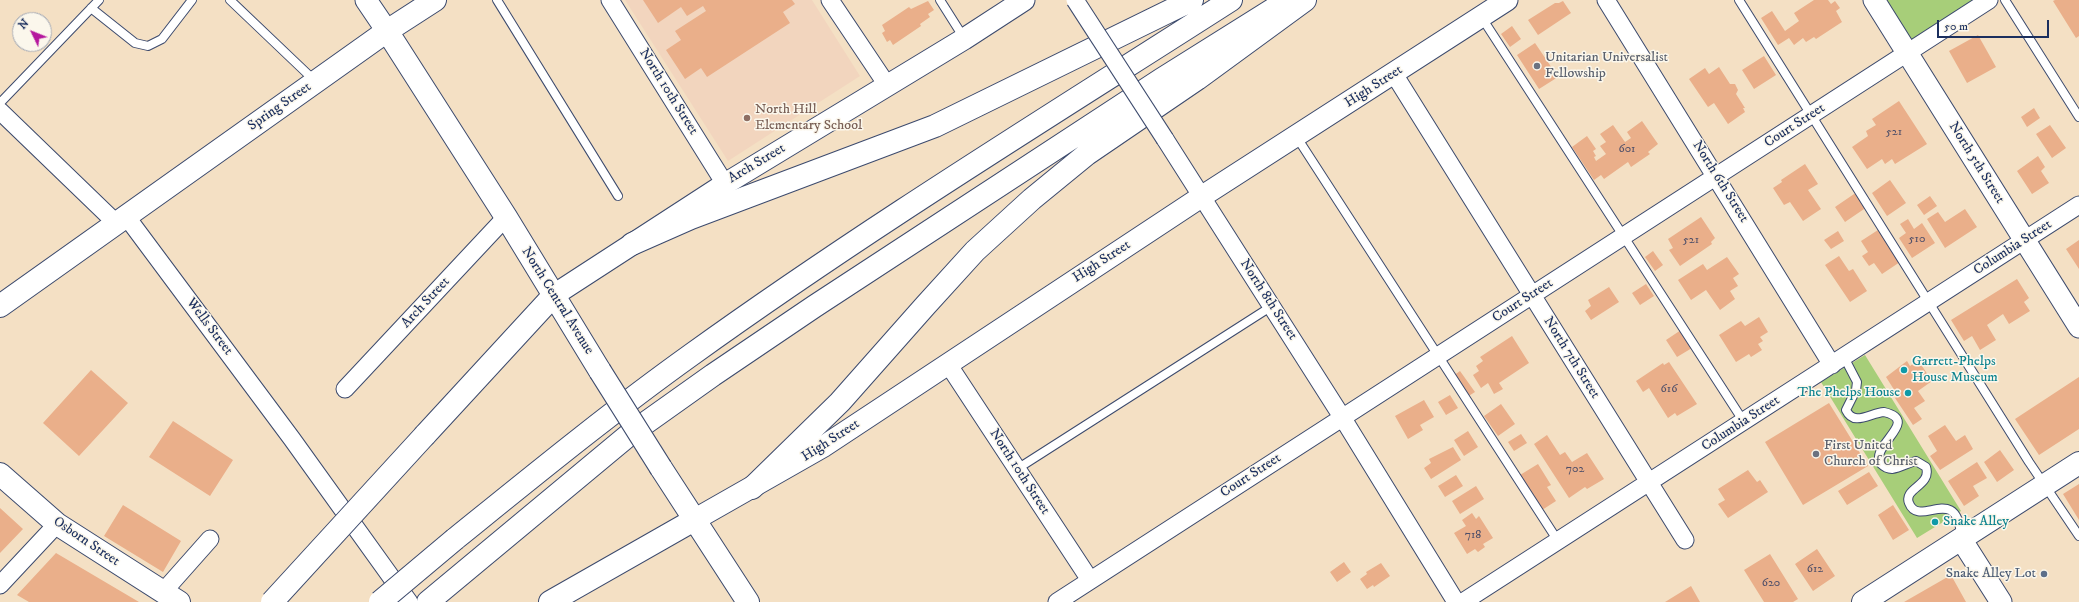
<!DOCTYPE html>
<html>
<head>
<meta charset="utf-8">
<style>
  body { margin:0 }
  #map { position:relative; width:2079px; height:602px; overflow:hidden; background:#f4e0c4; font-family:"IM FELL DW Pica",serif }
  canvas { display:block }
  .north { position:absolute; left:12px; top:12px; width:40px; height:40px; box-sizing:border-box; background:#fbf7ec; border:1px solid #a1a7b3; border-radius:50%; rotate:313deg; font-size:11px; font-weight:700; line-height:16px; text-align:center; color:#1b2f5e }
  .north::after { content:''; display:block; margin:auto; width:14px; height:18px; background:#b5179e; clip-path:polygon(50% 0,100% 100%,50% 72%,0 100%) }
  .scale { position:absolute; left:1937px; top:20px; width:112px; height:18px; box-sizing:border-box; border:2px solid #1b2f5e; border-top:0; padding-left:5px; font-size:12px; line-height:14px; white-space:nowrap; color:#1b2f5e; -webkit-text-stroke:3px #fbf7ec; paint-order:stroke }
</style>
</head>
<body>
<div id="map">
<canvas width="2079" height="602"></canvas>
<div class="north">N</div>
<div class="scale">50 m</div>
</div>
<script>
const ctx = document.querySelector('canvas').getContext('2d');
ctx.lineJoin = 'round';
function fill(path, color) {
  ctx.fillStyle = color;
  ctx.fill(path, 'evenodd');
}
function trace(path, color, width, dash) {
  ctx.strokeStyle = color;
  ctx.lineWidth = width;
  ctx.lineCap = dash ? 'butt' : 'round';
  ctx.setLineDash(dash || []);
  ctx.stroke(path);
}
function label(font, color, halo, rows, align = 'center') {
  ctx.font = font + ' "IM FELL DW Pica",serif';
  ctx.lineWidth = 3;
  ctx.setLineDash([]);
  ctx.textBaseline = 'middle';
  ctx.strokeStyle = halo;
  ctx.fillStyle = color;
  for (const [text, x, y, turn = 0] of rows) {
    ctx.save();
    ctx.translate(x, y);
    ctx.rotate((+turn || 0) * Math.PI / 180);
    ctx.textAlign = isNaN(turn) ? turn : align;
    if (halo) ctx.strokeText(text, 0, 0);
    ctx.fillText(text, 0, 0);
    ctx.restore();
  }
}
const built = new Path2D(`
  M 625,0 L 812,0 L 860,76 L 728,161 Z`);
const green = new Path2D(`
  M 1874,0 L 1989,0 L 1907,53 Z
  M 1865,355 L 1961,511 L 1917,538 L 1821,382 Z`);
const building = new Path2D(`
  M 643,0 L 792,0 L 795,4 L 783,12 L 790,23 L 707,77 L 701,68 L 685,79 L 666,50 L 681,40 L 675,31 L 706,11 L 703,6 L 687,16 L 681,7 L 658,23 Z
  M 1814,0 L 1828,0 L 1831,4 L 1835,1 L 1840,8 L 1836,11 L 1842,22 L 1816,39 L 1814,37 L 1806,42 L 1803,38 L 1794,45 L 1789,38 L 1778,45 L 1761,18 L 1772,11 L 1785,31 L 1799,21 L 1794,13 Z
  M 2055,0 L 2079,0 L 2079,36 L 2076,38 L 2053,1 Z
  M 928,1 L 934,10 L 928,14 L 930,17 L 920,24 L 921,26 L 893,45 L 890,40 L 887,42 L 882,33 L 885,31 L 882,25 L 909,7 L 911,9 Z
  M 1563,1 L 1571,13 L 1538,35 L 1528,20 L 1555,3 L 1559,3 Z
  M 1512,26 L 1521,39 L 1510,47 L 1501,34 Z
  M 1978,35 L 1996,67 L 1967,83 L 1949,51 Z
  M 1535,43 L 1558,77 L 1539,89 L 1517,55 Z
  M 1764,56 L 1776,75 L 1754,89 L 1742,70 Z
  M 1719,67 L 1730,84 L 1735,84 L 1738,90 L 1736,94 L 1745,108 L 1743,108 L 1745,112 L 1728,124 L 1714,103 L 1708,107 L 1689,79 L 1705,68 L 1709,74 Z
  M 1899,101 L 1927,144 L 1895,164 L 1892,159 L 1885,164 L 1882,159 L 1867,169 L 1852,147 L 1868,136 L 1866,131 L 1876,125 L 1872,119 Z
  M 2034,108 L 2040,118 L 2027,127 L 2021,117 Z
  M 1642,121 L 1658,144 L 1648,152 L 1650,154 L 1631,167 L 1628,162 L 1604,179 L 1601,175 L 1594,180 L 1572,147 L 1587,136 L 1596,149 L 1593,151 L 1596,156 L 1594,157 L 1596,161 L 1606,154 L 1600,146 L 1606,142 L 1600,134 L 1613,125 L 1625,142 L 1631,138 L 1627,132 Z
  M 2050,125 L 2066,148 L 2052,158 L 2036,134 Z
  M 2038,156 L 2045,167 L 2041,171 L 2049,183 L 2032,194 L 2017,171 Z
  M 1805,164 L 1818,184 L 1808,190 L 1821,209 L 1803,221 L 1790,202 L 1784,205 L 1773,188 L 1782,182 L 1781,180 Z
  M 1890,180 L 1906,203 L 1887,216 L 1872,193 Z
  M 1857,192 L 1867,207 L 1845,222 L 1835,207 Z
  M 1930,196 L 1937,206 L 1924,215 L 1917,205 Z
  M 1965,209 L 1977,227 L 1945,248 L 1927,219 L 1938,212 L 1945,222 Z
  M 1701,217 L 1715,238 L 1711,242 L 1712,244 L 1680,266 L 1669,250 L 1673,248 L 1668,239 Z
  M 1908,219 L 1914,229 L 1922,223 L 1935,243 L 1912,258 L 1899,238 L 1906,233 L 1900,224 Z
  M 1878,230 L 1900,262 L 1882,274 L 1874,263 L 1869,266 L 1862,256 L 1868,252 L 1861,241 Z
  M 1838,231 L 1844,241 L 1831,249 L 1824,240 Z
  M 2079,240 L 2079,269 L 2066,249 Z
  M 1653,251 L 1663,265 L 1655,271 L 1645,257 Z
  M 1839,256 L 1849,271 L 1853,269 L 1867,291 L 1850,302 L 1825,265 Z
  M 1727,257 L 1739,274 L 1733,278 L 1738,286 L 1730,291 L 1735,299 L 1720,310 L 1706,290 L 1691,300 L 1678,280 L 1703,264 L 1707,270 Z
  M 2017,279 L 2029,298 L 2024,302 L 2030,311 L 2009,324 L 2003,314 L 1987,325 L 1996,340 L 1980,350 L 1972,336 L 1964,341 L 1951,320 Z
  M 1646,284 L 1654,296 L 1640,305 L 1632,293 Z
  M 1609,287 L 1619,302 L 1591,320 L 1585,311 L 1591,306 L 1588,300 Z
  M 1759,317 L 1768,332 L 1760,337 L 1763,341 L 1758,344 L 1762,350 L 1751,357 L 1749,354 L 1736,362 L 1719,335 L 1741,321 L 1745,326 Z
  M 1681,330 L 1692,348 L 1677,357 L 1666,340 Z
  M 1512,336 L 1529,363 L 1499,383 L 1503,389 L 1494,394 L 1488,383 L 1481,388 L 1473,375 L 1479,371 L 1476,366 L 1483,361 L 1480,357 Z
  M 1918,360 L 1932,381 L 1918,391 L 1925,401 L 1914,408 L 1922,419 L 1913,425 L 1895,398 L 1898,396 L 1886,377 L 1907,361 L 1910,366 Z
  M 1669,362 L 1697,404 L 1677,416 L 1675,413 L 1668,418 L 1649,388 L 1643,392 L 1636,381 L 1663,363 L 1664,365 Z
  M 91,370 L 128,403 L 79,456 L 43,423 Z
  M 1460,371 L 1475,392 L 1467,397 L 1453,376 Z
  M 2079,377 L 2079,429 L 2039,455 L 2015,419 Z
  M 1450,395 L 1458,408 L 1446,415 L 1438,402 Z
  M 1424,400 L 1434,417 L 1420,425 L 1423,430 L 1408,439 L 1395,416 Z
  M 1829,403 L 1868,466 L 1803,505 L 1765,442 Z
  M 1501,404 L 1515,424 L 1498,436 L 1484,416 Z
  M 173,421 L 233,460 L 210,496 L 149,457 Z
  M 1945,425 L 1956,441 L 1965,435 L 1973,449 L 1940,470 L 1930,456 L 1937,451 L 1928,436 Z
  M 1468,431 L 1478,447 L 1464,456 L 1454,440 Z
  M 1521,434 L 1527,443 L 1514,451 L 1508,442 Z
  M 1547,435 L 1560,455 L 1565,452 L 1572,462 L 1587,453 L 1604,479 L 1587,489 L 1585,487 L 1569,498 L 1534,444 Z
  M 1453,447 L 1461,460 L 1431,479 L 1424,468 L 1431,463 L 1429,459 Z
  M 2000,450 L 2014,470 L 1997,482 L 1984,462 Z
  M 1977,462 L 1987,478 L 1973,486 L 1979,496 L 1964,506 L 1948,481 Z
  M 1538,464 L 1551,485 L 1547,487 L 1556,501 L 1542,510 L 1520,475 Z
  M 1748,470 L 1757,482 L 1760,480 L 1768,492 L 1728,518 L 1718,504 L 1725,500 L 1718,489 Z
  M 1869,472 L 1878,486 L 1847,505 L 1838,491 Z
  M 1456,475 L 1463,486 L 1445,497 L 1438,486 Z
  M 2079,484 L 2079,520 L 2063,494 Z
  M 1476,486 L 1484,499 L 1460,514 L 1452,501 Z
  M 123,505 L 181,541 L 163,572 L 104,536 Z
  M 1893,505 L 1909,530 L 1893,540 L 1878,515 Z
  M 0,508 L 23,529 L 0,553 Z
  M 1472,513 L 1476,519 L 1479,516 L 1493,538 L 1483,544 L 1485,547 L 1478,552 L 1475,549 L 1467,554 L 1454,533 L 1466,526 L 1462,520 Z
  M 1817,549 L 1835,576 L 1813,591 L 1795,564 Z
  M 56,553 L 139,602 L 29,602 L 17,595 Z
  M 1770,554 L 1798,599 L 1793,602 L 1764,602 L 1744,570 Z
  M 1344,562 L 1351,572 L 1337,582 L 1330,572 Z
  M 1381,563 L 1390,576 L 1374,587 L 1373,585 L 1367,589 L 1360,579 L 1367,574 L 1366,572 Z
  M 1951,575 L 1966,602 L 1904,602 Z
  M 1691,586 L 1700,602 L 1665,602 Z`);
const service = new Path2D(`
  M 230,0 L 315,81
  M 497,0 L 618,196
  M 940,0 L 964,38
  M 1739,0 L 2029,462 L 2079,536
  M 2005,0 L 2079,117
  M 91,8 L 135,43 L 148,46 L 162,39 L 192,0
  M 1482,18 L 1744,422
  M 0,103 L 99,0
  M 1296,136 L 1558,541
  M 1844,357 L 1857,382 L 1856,390 L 1846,410 C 1854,427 1870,413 1884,412 C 1922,421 1868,446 1881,464 C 1884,467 1887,469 1892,469 C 1900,468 1908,463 1916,461 L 1926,467 C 1932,486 1903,488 1909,503 C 1919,529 1957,482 1961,536
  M 1017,469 L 1272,306`);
const minor = new Path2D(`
  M 610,0 L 725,184
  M 830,0 L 887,85
  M 1606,0 L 1832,365
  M 1394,74 L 1685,540
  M 0,111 L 116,223
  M 1165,139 L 1342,417 L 1456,602
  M 126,216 L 292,439 L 409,602
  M 948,364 L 1090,580
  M 345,389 L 506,217
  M 0,585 L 57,524
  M 163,592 L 210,539
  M 1057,602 L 1989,0
  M 1463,602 L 2079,205`);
const tertiary = new Path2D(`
  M 366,0 L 387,31
  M 1874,0 L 2079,327
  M 554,295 L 725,184 L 964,39 L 1024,0
  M 694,520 L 824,446 L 1201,197 L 1507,0
  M 1961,539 L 2001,602`);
const secondary = new Path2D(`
  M 387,31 L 506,217 L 600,371
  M 0,306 L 387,31 L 435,0
  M 661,468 L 748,602
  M 0,474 L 57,524 L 179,602
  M 1863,602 L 2079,463`);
const motorway = new Path2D(`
  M 632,244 L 691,218 L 935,126 L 1192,0
  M 425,435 L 554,295
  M 752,488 L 840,402 L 925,306 L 975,251 L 1032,199 L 1087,154 L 1197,79 L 1305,0
  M 455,539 C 533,476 610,413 691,355 C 866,229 1050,116 1231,0
  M 428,602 L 630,434 L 713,375 L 815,306 L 1162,79 L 1288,0
  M 550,602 L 694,520`);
const minorBridge = new Path2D(`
  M 1075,0 L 1165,139`);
const secondaryBridge = new Path2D(`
  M 600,371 L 661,468`);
const motorwayBridge = new Path2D(`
  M 272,602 L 425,435
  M 380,602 L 455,539`);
const markers = [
  [1537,66,4,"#6b7280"],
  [747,118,4,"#8d6e63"],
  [1904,370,4,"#0f9aa8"],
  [1908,393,4,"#0f9aa8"],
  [1816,454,4,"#6b7280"],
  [1935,522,4,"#0f9aa8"],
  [2044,574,4,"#5c6f8a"]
];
const numberNames = [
  ["521",1894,133],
  ["601",1627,150],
  ["510",1917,240],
  ["521",1691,241],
  ["616",1669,390],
  ["702",1575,470],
  ["718",1473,536],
  ["612",1815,570],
  ["620",1771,584]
];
const worshipNames = [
  ["Unitarian Universalist",1545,58],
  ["Fellowship",1545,74],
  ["First United",1824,446],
  ["Church of Christ",1824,462]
];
const streetNames = [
  ["High Street",1374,87,-33],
  ["North 10th Street",668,92,58],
  ["Spring Street",280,107,-35],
  ["Court Street",1795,126,-33],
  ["North 5th Street",1976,163,58],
  ["Arch Street",757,164,-31],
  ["North 6th Street",1720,182,58],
  ["Columbia Street",2013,248,-33],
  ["High Street",1102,262,-33],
  ["North 8th Street",1268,300,57],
  ["North Central Avenue",557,301,58],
  ["Court Street",1523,301,-33],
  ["Arch Street",426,303,-47],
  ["Wells Street",209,327,53],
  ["North 7th Street",1571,358,58],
  ["Columbia Street",1741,424,-33],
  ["High Street",831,441,-33],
  ["North 10th Street",1019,472,57],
  ["Court Street",1251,476,-33],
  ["Osborn Street",86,542,34]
];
const educationNames = [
  ["North Hill",755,110],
  ["Elementary School",755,126]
];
const cultureNames = [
  ["Garrett-Phelps",1912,362],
  ["House Museum",1912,378],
  ["The Phelps House",1900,393,"right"],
  ["Snake Alley",1943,522]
];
const serviceNames = [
  ["Snake Alley Lot",2036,574]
];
fill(built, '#f2d5be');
fill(green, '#a7ce79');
fill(building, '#eaaf8a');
trace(service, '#3c4a6d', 10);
trace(minor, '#3c4a6d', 19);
trace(tertiary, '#3c4a6d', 23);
trace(secondary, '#3c4a6d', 24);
trace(motorway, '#3c4a6d', 24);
trace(service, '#fff', 8);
trace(minor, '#fff', 17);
trace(tertiary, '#fff', 21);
trace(secondary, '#fff', 22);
trace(motorway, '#fff', 22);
trace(minorBridge, '#3c4a6d', 19, []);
trace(secondaryBridge, '#3c4a6d', 24, []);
trace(motorwayBridge, '#3c4a6d', 24, []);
trace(minorBridge, '#fff', 17);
trace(secondaryBridge, '#fff', 22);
trace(motorwayBridge, '#fff', 22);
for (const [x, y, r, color] of markers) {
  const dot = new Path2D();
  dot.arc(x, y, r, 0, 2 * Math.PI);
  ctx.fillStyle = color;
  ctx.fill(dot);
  trace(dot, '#fbf7ec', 1.5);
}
label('12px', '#4f4f69', null, numberNames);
label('14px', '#5b616d', '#fbf7ec', worshipNames, 'left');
label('14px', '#1b2f5e', '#fbf7ec', streetNames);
label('14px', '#785e54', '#fbf7ec', educationNames, 'left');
label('14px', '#0d838f', '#fbf7ec', cultureNames, 'left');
label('14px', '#4e5e75', '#fbf7ec', serviceNames, 'right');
</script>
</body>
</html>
